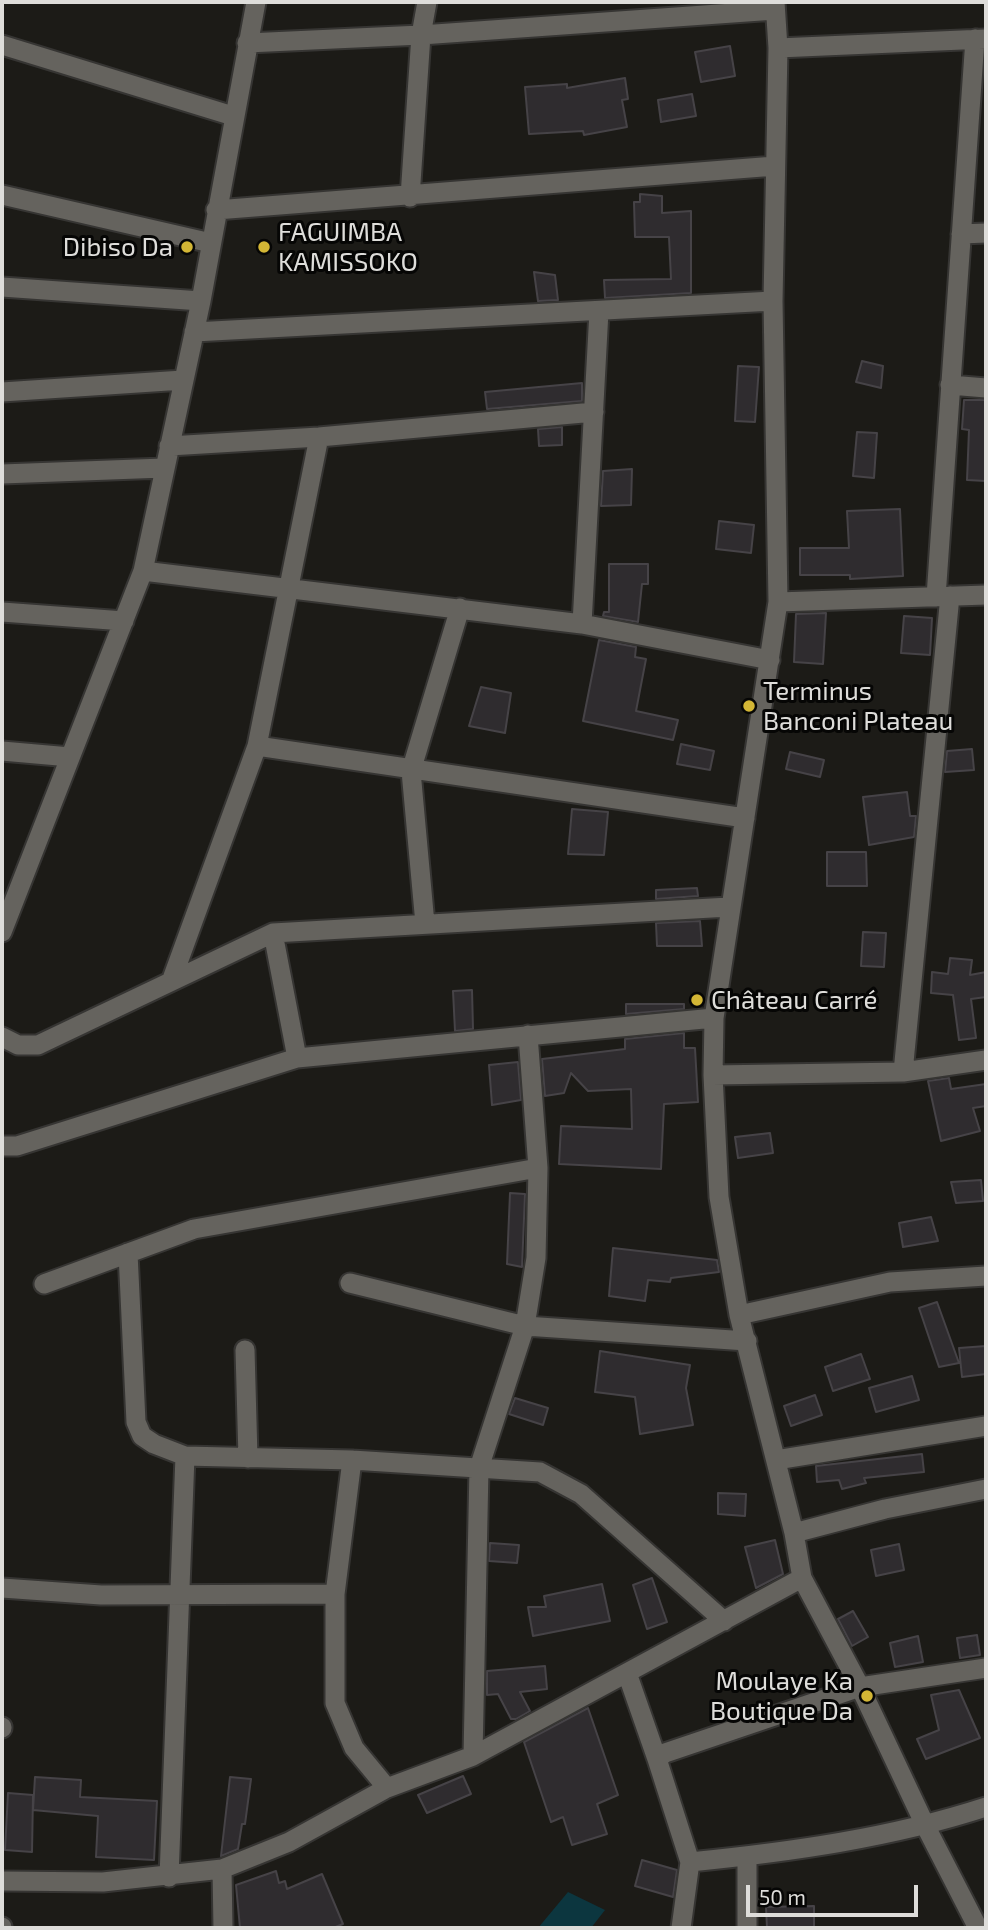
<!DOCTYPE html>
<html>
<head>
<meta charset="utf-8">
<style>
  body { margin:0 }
  #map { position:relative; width:988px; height:1930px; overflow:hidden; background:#1c1b17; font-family:"Exo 2",sans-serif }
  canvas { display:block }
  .frame { position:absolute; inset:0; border:4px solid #deddda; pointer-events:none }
  .scale { position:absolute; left:746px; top:1885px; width:172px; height:32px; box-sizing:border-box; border:4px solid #deddda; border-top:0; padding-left:9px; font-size:21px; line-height:24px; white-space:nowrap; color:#deddda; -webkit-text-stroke:5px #060605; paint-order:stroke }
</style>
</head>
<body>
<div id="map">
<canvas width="988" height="1930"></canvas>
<div class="frame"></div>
<div class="scale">50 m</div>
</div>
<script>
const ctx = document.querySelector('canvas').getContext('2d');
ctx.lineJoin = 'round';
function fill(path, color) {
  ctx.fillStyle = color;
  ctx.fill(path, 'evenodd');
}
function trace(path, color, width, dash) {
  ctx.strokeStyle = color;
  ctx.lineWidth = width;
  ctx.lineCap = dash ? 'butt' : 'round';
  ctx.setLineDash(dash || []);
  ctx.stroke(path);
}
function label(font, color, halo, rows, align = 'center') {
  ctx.font = font + ' "Exo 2",sans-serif';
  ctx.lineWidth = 6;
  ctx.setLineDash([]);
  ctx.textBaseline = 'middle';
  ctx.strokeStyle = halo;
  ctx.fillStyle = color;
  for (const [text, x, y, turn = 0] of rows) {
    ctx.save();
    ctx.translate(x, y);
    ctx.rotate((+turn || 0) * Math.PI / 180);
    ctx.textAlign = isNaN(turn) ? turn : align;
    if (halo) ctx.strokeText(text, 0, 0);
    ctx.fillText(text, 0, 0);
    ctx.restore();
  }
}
const water = new Path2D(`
  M 568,1892 L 605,1910 L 591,1928 L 538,1928 Z`);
const building = new Path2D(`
  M 730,46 L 735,76 L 701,82 L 695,52 Z
  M 625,78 L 628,99 L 622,100 L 627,127 L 584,135 L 583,131 L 529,134 L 525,87 L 567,84 L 567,88 Z
  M 692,94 L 696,116 L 661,122 L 658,100 Z
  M 640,194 L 662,196 L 662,213 L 691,211 L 691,293 L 605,298 L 604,280 L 671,279 L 669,237 L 635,237 L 634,202 L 640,202 Z
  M 534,272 L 555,275 L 558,300 L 538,301 Z
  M 862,361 L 883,366 L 881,388 L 856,382 Z
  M 738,366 L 759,367 L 755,422 L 735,421 Z
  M 582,383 L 582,401 L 487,409 L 485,392 Z
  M 964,400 L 986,400 L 986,481 L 967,480 L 969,430 L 962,429 Z
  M 562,427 L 562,445 L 539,446 L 538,429 Z
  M 857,432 L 877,433 L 874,478 L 853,476 Z
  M 632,469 L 631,505 L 601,506 L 603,471 Z
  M 900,509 L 903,576 L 850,579 L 850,575 L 800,575 L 800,548 L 849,548 L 847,511 Z
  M 719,521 L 754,525 L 751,553 L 716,549 Z
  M 609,564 L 648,564 L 648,584 L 642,584 L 638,622 L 603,616 L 604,612 L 609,612 Z
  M 826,613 L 823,664 L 794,662 L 796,614 Z
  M 904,616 L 932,618 L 930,655 L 901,653 Z
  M 599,640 L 636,647 L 635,657 L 646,659 L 636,711 L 678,720 L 673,740 L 583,721 Z
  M 481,687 L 511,693 L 505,733 L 469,726 Z
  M 681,744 L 714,751 L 710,770 L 677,764 Z
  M 972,749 L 974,770 L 945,772 L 947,751 Z
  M 790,752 L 824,760 L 820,777 L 786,769 Z
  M 907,792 L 910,816 L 916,816 L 914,837 L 869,845 L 863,797 Z
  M 572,809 L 608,812 L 604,855 L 568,854 Z
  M 827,852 L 866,852 L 867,886 L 827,886 Z
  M 697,888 L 698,896 L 656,899 L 656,890 Z
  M 700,921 L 702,946 L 657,946 L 656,923 Z
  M 863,932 L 886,933 L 884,967 L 861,966 Z
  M 950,958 L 972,960 L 970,975 L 986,972 L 986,997 L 971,999 L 976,1038 L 959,1040 L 953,995 L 931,993 L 932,972 L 948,974 Z
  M 472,990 L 473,1029 L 455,1031 L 453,991 Z
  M 626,1004 L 684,1004 L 684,1009 L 626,1014 Z
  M 684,1033 L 684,1048 L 695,1048 L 698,1102 L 664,1104 L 661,1169 L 559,1164 L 561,1126 L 632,1129 L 631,1089 L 588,1091 L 571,1073 L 564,1093 L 545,1096 L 542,1059 L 625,1049 L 625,1039 Z
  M 518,1062 L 521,1100 L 492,1105 L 489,1065 Z
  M 949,1078 L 951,1089 L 986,1084 L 986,1106 L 973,1108 L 980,1131 L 941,1141 L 928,1081 Z
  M 770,1133 L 773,1153 L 738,1158 L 735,1137 Z
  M 981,1180 L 983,1201 L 956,1203 L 951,1182 Z
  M 510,1193 L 525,1194 L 522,1267 L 507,1264 Z
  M 931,1217 L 938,1241 L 903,1247 L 899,1223 Z
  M 613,1248 L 717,1260 L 719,1272 L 671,1278 L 670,1282 L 648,1280 L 645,1301 L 609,1296 Z
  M 937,1302 L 959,1363 L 939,1367 L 919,1308 Z
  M 986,1346 L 986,1374 L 962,1377 L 959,1348 Z
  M 600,1351 L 690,1365 L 686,1388 L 693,1425 L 640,1434 L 635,1397 L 595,1392 Z
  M 861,1354 L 870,1379 L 833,1391 L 825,1367 Z
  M 912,1376 L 919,1400 L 876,1412 L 869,1388 Z
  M 815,1395 L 822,1415 L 791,1426 L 784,1406 Z
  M 515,1398 L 548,1408 L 543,1425 L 509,1414 Z
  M 922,1454 L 924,1472 L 864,1478 L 866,1483 L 842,1489 L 839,1480 L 817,1482 L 816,1466 Z
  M 718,1493 L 746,1494 L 745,1516 L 718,1514 Z
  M 775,1540 L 783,1574 L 756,1588 L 745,1547 Z
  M 490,1543 L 519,1545 L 517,1563 L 489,1561 Z
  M 899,1544 L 904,1570 L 876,1576 L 871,1550 Z
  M 652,1578 L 667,1622 L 647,1629 L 633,1585 Z
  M 602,1584 L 610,1621 L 533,1636 L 528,1607 L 546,1607 L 544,1596 Z
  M 853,1611 L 868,1637 L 852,1646 L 838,1619 Z
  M 977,1635 L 980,1655 L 960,1658 L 957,1638 Z
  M 918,1636 L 923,1662 L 895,1667 L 890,1643 Z
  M 545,1666 L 547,1689 L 520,1692 L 530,1711 L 516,1719 L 511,1719 L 498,1694 L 487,1695 L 487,1671 Z
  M 959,1690 L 980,1738 L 926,1759 L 917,1739 L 939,1730 L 931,1695 Z
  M 588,1708 L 618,1795 L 597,1804 L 607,1834 L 572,1845 L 563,1817 L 551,1822 L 524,1742 Z
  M 463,1776 L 471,1794 L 427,1813 L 418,1795 Z
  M 35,1777 L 81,1780 L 80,1797 L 157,1801 L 154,1860 L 96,1857 L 98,1816 L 33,1810 Z
  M 230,1777 L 251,1779 L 245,1824 L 242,1824 L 238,1849 L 221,1856 Z
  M 8,1793 L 33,1795 L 32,1852 L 5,1850 Z
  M 642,1860 L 677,1870 L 673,1897 L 635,1886 Z
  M 276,1871 L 279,1883 L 285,1881 L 287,1889 L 322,1874 L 343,1924 L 333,1928 L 240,1928 L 236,1885 Z
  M 814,1906 L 814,1928 L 767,1928 L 766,1907 Z`);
const minor = new Path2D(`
  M 775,2 L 778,48 L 773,301 L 778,602 L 714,1018 L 713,1075 L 719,1197 L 739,1315 L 794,1533 L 802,1578 L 860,1687 L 926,1827 L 978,1928
  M 247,43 L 421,35 L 775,10
  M 2,45 L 233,116
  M 778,48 L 985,39
  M 2,195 L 211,243
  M 410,197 L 421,35 L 427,2
  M 216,210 L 775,166
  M 961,234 L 986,233
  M 2,287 L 201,301
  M 194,332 L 773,301
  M 950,385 L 986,388
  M 2,392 L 183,380
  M 169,446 L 319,437 L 594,412
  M 2,474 L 164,468
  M 143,571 L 582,624 L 770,660
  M 936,597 L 975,39
  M 778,602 L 986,595
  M 2,612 L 124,621
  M 582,624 L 599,311
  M 257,746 L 745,818
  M 2,751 L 70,757
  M 425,924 L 411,771 L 460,608
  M 2,932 L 143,571 L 201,301 L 256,2
  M 273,933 L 297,1058
  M 172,979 L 257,746 L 319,437
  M 2,1037 L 18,1045 L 38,1045 L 273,933 L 729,907
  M 903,1072 L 950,596
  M 713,1075 L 903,1072 L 986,1060
  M 2,1146 L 17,1146 L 297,1058 L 714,1018
  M 128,1253 L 136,1422 L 142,1436 L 154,1444 L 185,1456 L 352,1460 L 540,1472 L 581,1494 L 724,1621
  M 350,1283 L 525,1326 L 747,1341
  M 44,1284 L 194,1229 L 538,1168
  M 739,1315 L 890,1282 L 986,1276
  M 245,1350 L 248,1458
  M 352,1460 L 335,1594 L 335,1703 L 354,1748 L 387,1788
  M 776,1460 L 986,1426
  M 794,1533 L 885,1509 L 986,1489
  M 2,1588 L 101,1595 L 335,1594
  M 627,1673 L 657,1759
  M 2,1727 L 2,1728
  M 473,1756 L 479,1468 L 525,1326 L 536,1258 L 538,1168 L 528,1035
  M 747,1856 L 747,1928
  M 690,1862 C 790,1852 891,1838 986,1807
  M 222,1869 L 223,1928
  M 169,1877 L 185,1456
  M 2,1881 L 103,1882 L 222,1869 L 289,1842 L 387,1788 L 473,1756 L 802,1578
  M 2,1927 L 2,1928
  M 681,1928 L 690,1862 L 657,1759 L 665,1753 L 860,1687 L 986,1668`);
const markers = [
  [187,247,7,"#d3b635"],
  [264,247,7,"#d3b635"],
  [749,706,7,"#d3b635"],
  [697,1000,7,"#d3b635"],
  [867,1696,7,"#d3b635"]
];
const poiNames = [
  ["FAGUIMBA",278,232],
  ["KAMISSOKO",278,262],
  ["Dibiso Da",173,247,"right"],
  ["Terminus",763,691],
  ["Banconi Plateau",763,721],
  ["Château Carré",711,1000],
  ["Moulaye Ka",853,1681,"right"],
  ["Boutique Da",853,1711,"right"]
];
fill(water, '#0c363f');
fill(building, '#2f2c2f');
trace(building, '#464347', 2);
trace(minor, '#363533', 23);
trace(minor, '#65635e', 19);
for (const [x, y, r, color] of markers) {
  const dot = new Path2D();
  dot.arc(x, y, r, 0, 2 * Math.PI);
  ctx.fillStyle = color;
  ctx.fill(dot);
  trace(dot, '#060605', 2.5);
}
label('26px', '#deddda', '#060605', poiNames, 'left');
</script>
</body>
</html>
